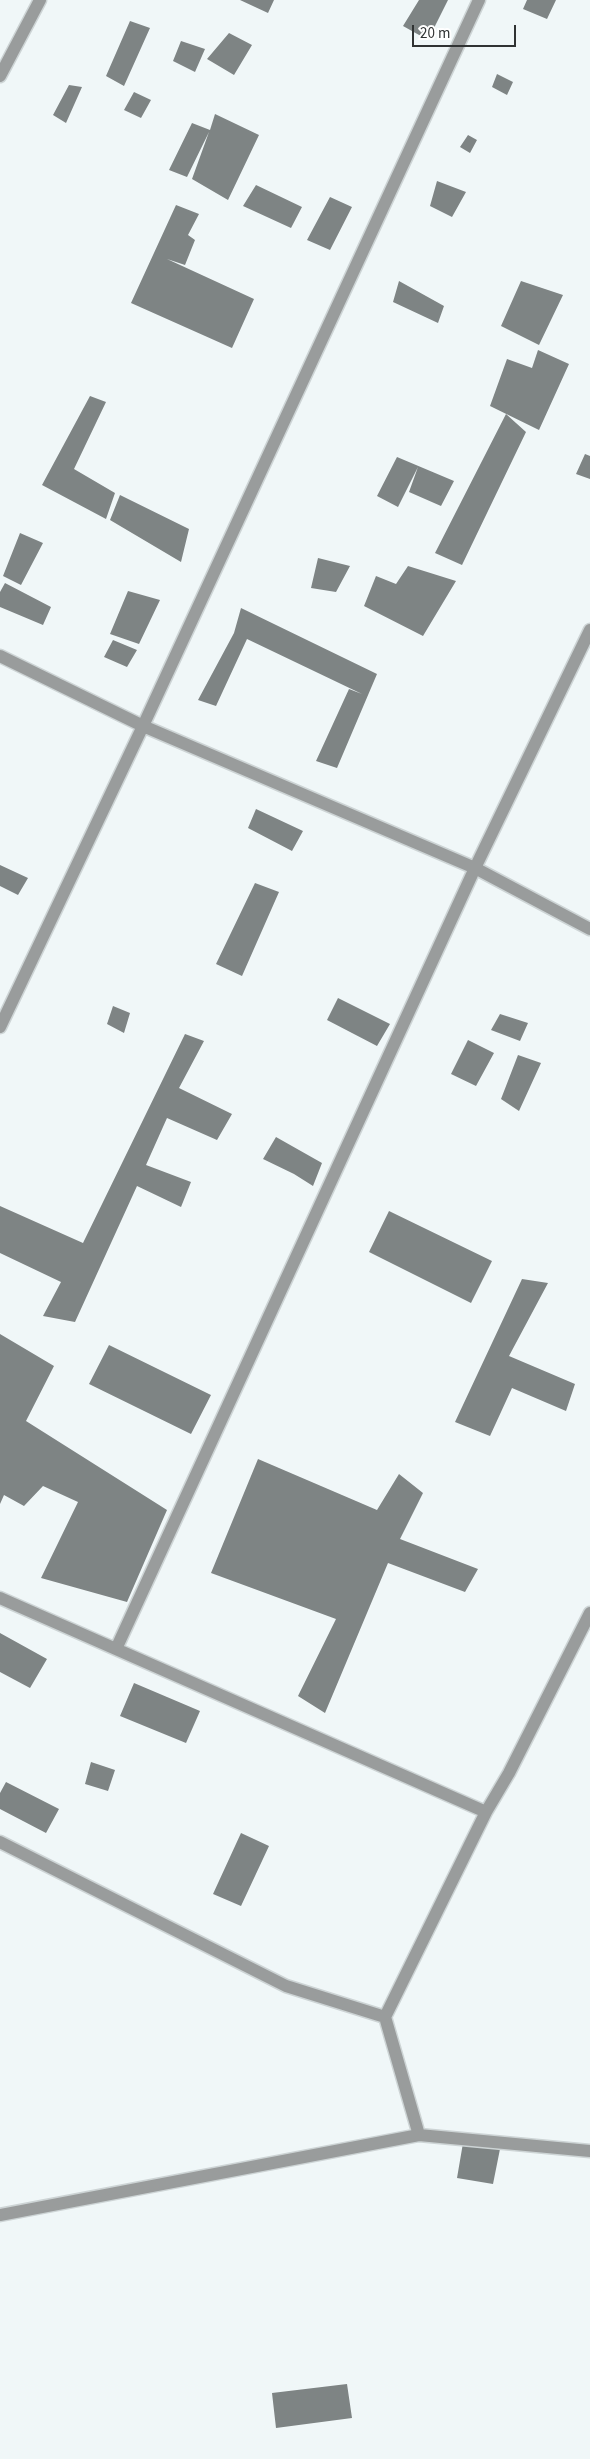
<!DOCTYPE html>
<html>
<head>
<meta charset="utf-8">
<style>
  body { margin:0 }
  #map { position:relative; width:590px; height:2459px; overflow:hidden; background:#f0f7f8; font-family:"Source Sans 3",sans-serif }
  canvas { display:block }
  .scale { position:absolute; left:412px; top:25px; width:104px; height:22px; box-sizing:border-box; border:2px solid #303333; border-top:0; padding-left:6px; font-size:15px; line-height:18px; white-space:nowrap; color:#303333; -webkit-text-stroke:4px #fff; paint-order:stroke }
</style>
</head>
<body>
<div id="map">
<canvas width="590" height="2459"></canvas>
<div class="scale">20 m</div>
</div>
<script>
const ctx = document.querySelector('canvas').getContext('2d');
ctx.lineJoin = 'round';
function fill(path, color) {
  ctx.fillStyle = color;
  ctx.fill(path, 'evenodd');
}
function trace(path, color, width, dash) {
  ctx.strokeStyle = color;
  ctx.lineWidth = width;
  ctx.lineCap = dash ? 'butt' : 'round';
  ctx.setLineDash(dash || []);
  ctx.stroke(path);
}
const building = new Path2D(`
  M 240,0 L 274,0 L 268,13 Z
  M 419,0 L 448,0 L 428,40 L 403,26 Z
  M 527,0 L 556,0 L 547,19 L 523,9 Z
  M 130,21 L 150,28 L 124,86 L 106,76 Z
  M 229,33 L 252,45 L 234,75 L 207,59 Z
  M 181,41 L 205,49 L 195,72 L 173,61 Z
  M 497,74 L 513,82 L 507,95 L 492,87 Z
  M 69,85 L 82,87 L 66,123 L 53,115 Z
  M 134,92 L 151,100 L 141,118 L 124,110 Z
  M 215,114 L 259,135 L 228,200 L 192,179 L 209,132 L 187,177 L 169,170 L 192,123 L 210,130 Z
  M 468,135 L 477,140 L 470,153 L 460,147 Z
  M 437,181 L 466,192 L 452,217 L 430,206 Z
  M 256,185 L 302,207 L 291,228 L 243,206 Z
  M 330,197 L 352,207 L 330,250 L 307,240 Z
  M 176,205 L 199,214 L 188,235 L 195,240 L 185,265 L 167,259 L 254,299 L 232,348 L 131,303 Z
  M 399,281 L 444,306 L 438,323 L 393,302 Z
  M 521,281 L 563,295 L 539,345 L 501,326 Z
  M 538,350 L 569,364 L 539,430 L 490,406 L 507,359 L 532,368 Z
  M 90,396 L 106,402 L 74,469 L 115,493 L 106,519 L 42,485 Z
  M 506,414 L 526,432 L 462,565 L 435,553 Z
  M 585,454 L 590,456 L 590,479 L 576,474 Z
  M 397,457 L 454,481 L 441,506 L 409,492 L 418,467 L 398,507 L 377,496 Z
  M 120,495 L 189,529 L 181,562 L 110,520 Z
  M 20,533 L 43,543 L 21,585 L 3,576 Z
  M 318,558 L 350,566 L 336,592 L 311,588 Z
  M 408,566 L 456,581 L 423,636 L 364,606 L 376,576 L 396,584 Z
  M 5,583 L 51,607 L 43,625 L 0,607 L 0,592 Z
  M 128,591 L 160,600 L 139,644 L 110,634 Z
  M 241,608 L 377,674 L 337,768 L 316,761 L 349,689 L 362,694 L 247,639 L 216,706 L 198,700 L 234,633 Z
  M 113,640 L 137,650 L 127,667 L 104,657 Z
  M 256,809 L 303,831 L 292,851 L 248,828 Z
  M 0,865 L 28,878 L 18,895 L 0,886 Z
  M 255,883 L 279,892 L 242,976 L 216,964 Z
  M 338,998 L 390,1024 L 377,1046 L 327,1020 Z
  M 113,1006 L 130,1013 L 124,1033 L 107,1024 Z
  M 500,1014 L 528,1023 L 520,1041 L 491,1030 Z
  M 185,1034 L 204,1041 L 179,1088 L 232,1114 L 217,1140 L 167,1118 L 146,1165 L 191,1182 L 181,1207 L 137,1186 L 75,1322 L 43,1316 L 61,1282 L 0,1253 L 0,1206 L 83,1243 Z
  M 468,1040 L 494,1053 L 476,1086 L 451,1074 Z
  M 518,1055 L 541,1063 L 519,1111 L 501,1099 Z
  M 276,1137 L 322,1163 L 313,1186 L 294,1174 L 263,1159 Z
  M 389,1211 L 492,1261 L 471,1303 L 369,1252 Z
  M 522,1279 L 548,1283 L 509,1356 L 575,1384 L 566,1411 L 512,1388 L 490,1436 L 455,1422 Z
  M 0,1334 L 54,1366 L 26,1421 L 167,1510 L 127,1602 L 41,1578 L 78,1502 L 43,1486 L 24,1506 L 4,1495 L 0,1504 Z
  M 109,1345 L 211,1395 L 191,1434 L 89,1384 Z
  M 258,1459 L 377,1510 L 399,1474 L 423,1493 L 400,1539 L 478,1569 L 465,1592 L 388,1563 L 325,1713 L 298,1696 L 336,1619 L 211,1573 Z
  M 0,1633 L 47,1659 L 30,1688 L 0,1672 Z
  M 134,1683 L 200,1711 L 186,1743 L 120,1716 Z
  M 91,1762 L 115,1770 L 108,1791 L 85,1784 Z
  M 6,1782 L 59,1809 L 46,1833 L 0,1809 L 0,1793 Z
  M 241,1833 L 269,1846 L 241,1906 L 213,1894 Z
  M 463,2143 L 500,2149 L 493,2184 L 457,2178 Z
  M 347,2384 L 352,2418 L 276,2428 L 272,2393 Z`);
const street = new Path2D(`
  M 0,76 L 40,0
  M 0,656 L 143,726 L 475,868 L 590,929
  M 0,1027 L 143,726 L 479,0
  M 0,1598 L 486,1812
  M 116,1649 L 475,868 L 590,630
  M 0,1842 L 286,1986 L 385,2017 L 486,1812 L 509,1773 L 590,1613
  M 385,2017 L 419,2135
  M 0,2215 L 419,2135 L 590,2151`);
fill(building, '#7e8484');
trace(street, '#cdd4d5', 15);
trace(street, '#999c9c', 12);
</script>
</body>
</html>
